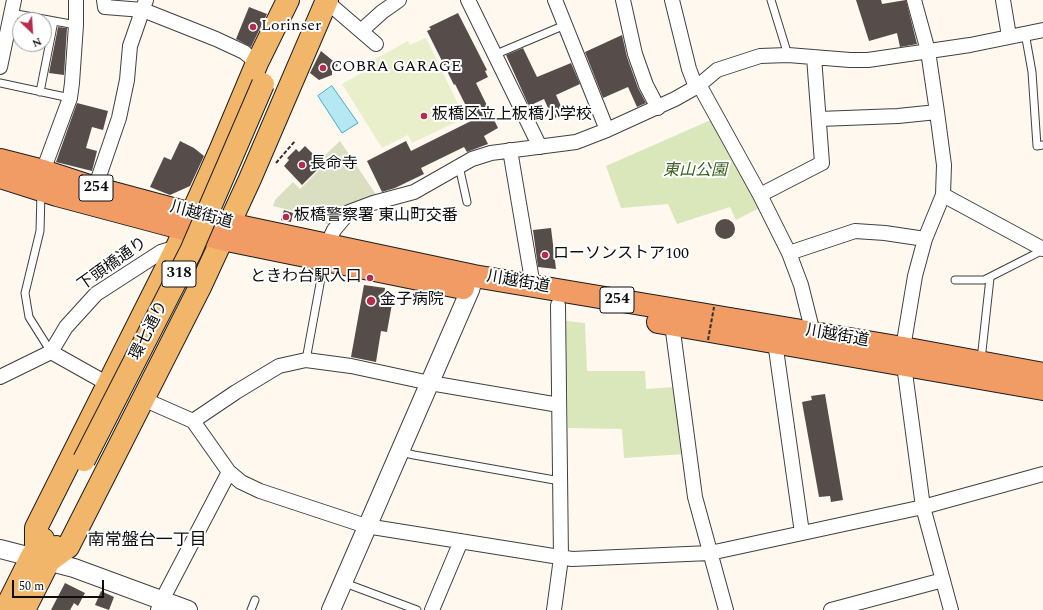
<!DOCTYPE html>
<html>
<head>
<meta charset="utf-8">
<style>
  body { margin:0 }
  #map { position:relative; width:1043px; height:610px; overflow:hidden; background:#fef8ef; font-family:Spectral,serif }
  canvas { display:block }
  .north { position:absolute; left:12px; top:12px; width:40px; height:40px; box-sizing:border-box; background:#fff; border:1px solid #9e9e9e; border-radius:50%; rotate:155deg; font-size:11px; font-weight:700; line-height:16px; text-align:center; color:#0d0d0d }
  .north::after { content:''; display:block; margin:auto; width:14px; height:18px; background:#b72c4e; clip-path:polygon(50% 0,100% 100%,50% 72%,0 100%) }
  .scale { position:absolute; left:12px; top:580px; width:92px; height:18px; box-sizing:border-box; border:2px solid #0d0d0d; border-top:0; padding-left:5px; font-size:12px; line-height:14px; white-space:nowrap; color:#0d0d0d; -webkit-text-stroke:3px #fff; paint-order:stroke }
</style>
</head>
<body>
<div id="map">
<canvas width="1043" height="610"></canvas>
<div class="north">N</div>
<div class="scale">50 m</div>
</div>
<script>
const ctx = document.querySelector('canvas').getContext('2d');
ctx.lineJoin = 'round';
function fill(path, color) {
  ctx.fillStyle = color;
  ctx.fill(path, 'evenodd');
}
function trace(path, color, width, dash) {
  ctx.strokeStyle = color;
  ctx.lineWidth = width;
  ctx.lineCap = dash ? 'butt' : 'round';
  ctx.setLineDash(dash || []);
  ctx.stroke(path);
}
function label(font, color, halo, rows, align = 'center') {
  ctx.font = font + ' Spectral,"Noto Sans JP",serif';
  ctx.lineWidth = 4;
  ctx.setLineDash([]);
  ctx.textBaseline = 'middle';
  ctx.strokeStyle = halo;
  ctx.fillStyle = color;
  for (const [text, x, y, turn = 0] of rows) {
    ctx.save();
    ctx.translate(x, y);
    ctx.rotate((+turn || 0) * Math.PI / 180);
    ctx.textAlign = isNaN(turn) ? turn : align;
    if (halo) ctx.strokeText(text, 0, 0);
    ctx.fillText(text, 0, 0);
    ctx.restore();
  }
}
const green = new Path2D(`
  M 713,119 L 761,207 L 736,220 L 730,207 L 677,224 L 668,204 L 621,208 L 606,166 Z
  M 566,321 L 585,323 L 587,371 L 645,371 L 646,389 L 675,387 L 685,454 L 624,458 L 622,429 L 568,428 Z`);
const cemetery = new Path2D(`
  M 340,141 L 379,199 L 332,227 L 310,215 L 273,206 L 275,200 L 293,182 L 300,189 L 325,164 L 321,159 Z`);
const pitch = new Path2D(`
  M 426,38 L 465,118 L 412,143 L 408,135 L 382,148 L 342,84 L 365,71 L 362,66 L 408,41 L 410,45 Z`);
const water = new Path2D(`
  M 332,86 L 358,123 L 342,133 L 318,96 Z`);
const building = new Path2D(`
  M 856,0 L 881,0 L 882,4 L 906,0 L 917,44 L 900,47 L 897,33 L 869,41 Z
  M 249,7 L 267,14 L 251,47 L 236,39 Z
  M 458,13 L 487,70 L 485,71 L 488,77 L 476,83 L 498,128 L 484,136 L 488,144 L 467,152 L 464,147 L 421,168 L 424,174 L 395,188 L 382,192 L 367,161 L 406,141 L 411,151 L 473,120 L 455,84 L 454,85 L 427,31 L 431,29 L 429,27 Z
  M 58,27 L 67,28 L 64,75 L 49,73 Z
  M 622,35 L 627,57 L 638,88 L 646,103 L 637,107 L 628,87 L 603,98 L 585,52 Z
  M 523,48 L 537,77 L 571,63 L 580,84 L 556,95 L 564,113 L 553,119 L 544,99 L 529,106 L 506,55 Z
  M 321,51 L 338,65 L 332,71 L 332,75 L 319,80 L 310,73 Z
  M 77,103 L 108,111 L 103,130 L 92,127 L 86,148 L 97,151 L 92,171 L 56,162 Z
  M 180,141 L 194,148 L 204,156 L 190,186 L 170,195 L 150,187 L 164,157 L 171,160 Z
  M 305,146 L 323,164 L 302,185 L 284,166 L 289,160 L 287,158 L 296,149 L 299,152 Z
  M 284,210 L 293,213 L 291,222 L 281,220 Z
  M715 229a10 10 0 1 1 20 0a10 10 0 1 1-20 0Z
  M 551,228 L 556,269 L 538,267 L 533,230 Z
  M 364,285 L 385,288 L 384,297 L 393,298 L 387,332 L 381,331 L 376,362 L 351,357 Z
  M 825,394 L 843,500 L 831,502 L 830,496 L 819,497 L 802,402 L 812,400 L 811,396 Z
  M 65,583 L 85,593 L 78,606 L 74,603 L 70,610 L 51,610 Z
  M 101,591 L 114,597 L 109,610 L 95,605 Z`);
const path = new Path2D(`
  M 276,163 L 295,141`);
const service = new Path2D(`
  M 771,0 L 788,55
  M 11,13 L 76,25
  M 1025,33 L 1032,72 L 1037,146 L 1043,145
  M 494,55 L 565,25
  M 0,83 L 70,98
  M 40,92 L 54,21
  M 459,166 L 467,202
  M 41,193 L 40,231 L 25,293 L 29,317 L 51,352
  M 955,280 L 984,280 L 1043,250
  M 306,360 L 324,262
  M 981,360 L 990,278
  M 401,452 L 414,455 L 560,481
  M 342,582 L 417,610
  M 251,610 L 255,600`);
const minor = new Path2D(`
  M 104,0 L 105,7 L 143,10 L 216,39 L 244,52 L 257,63
  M 468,0 L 540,147
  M 555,0 L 607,130
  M 623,0 L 635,54 L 646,85 L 658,108
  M 672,0 L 689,69 L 694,82 L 702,90 L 760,195 L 789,253 L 801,285 L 813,333
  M 1003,0 L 1009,36
  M 326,1 L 376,44
  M 361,31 L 382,12 L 399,0
  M 0,67 L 14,0
  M 819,119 L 898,116 L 937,112
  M 510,150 L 533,286
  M 43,171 L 70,98 L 72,83 L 76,25 L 76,0
  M 95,188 L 119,118 L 127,80 L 130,46 L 146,0
  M 760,195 L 822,163 L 814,57
  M 943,195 L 1043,249
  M 327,245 L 334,230 L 349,212 L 373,203 L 414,192 L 472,159 L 491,153 L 576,142 L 607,130 L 675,99 L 698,86 L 717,70 L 760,56 L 788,55 L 850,60 L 868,60 L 970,45 L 1043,30
  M 789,253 L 855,231 L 885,233 L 925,239
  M 672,324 L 695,497 L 726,610
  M 775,342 L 802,533
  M 903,348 L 915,276 L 925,239 L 943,195 L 944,165 L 937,112 L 928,51 L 914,0
  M 51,352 L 108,384
  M 904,365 L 923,507 L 951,610
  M 0,377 L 51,352 L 66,327 L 96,294 L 161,252 L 177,247
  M 143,399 L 193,421 L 229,472 L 241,482 L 260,491 L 366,526 L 572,559 L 710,553 L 923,507 L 1043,474
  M 193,421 L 236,392 L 279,366 L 306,360 L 351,366 L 430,383 L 559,405
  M 158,610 L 162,600 L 229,472
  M 432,610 L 461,541
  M 554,610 L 561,558 L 558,305
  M 831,610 L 943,580`);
const tertiary = new Path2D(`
  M 0,549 L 74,568 L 188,610
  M 331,610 L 470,290 L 474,276`);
const primary = new Path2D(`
  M 36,551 L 36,528 L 177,247 L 220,151 L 257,63 L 288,0
  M 49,561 L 68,547 L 201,285 L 250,179 L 327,0
  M 5,610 L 32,556 L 43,539
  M 24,610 L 56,547`);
const trunk = new Path2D(`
  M 0,160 L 43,171 L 95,188 L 229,224 L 474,276 L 903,348 L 1043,374
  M 0,177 L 57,195 L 222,239 L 463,288
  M 658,322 L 1043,389`);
const pathBridge = new Path2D(`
  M 708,340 L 714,307`);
const primaryBridge = new Path2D(`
  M 84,460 L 191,251 L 263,84`);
const markers = [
  [253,27,4,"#b72c4e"],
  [323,68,4,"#b72c4e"],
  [424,116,4,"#b72c4e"],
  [302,165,4,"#b72c4e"],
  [286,217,4,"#b72c4e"],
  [545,255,4,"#b72c4e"],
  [370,278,4,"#b72c4e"],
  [371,301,5,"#b72c4e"]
];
const shields = [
  [96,188,34],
  [179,274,34],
  [617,300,34]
];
const shieldNames = [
  ["254",96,188],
  ["318",179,274],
  ["254",617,300]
];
const poiNames = [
  ["Lorinser",261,27],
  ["COBRA GARAGE",331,68],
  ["板橋区立上板橋小学校",432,116],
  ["長命寺",310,165],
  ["板橋警察署 東山町交番",294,217],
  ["ローソンストア100",553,255],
  ["ときわ台駅入口",362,278,"right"],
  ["金子病院",380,301]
];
const parkNames = [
  ["東山公園",695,172]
];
const streetNames = [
  ["川越街道",201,216,15],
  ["下頭橋通り",113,265,-35],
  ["川越街道",518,283,10],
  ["環七通り",150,331,-63],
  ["川越街道",837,337,10]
];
const neighbourhoodNames = [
  ["南常盤台一丁目",147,542]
];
fill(green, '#dae7ba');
fill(cemetery, '#dbdfc1');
fill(pitch, '#e9efcb');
fill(water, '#b6e8f3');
trace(water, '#40acc7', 1);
fill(building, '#564c4a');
trace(service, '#404040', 9);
trace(minor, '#404040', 16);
trace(tertiary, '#404040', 20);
trace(primary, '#1e1e1e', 24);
trace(trunk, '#1e1e1e', 24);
trace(path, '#2f2f2f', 2, [4, 2]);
trace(service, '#fff', 7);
trace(minor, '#fff', 14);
trace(tertiary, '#fff', 18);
trace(primary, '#f2b66b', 22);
trace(trunk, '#f09c64', 22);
trace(primaryBridge, '#1e1e1e', 24, []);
trace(pathBridge, '#2f2f2f', 2, [4, 2]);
trace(primaryBridge, '#f2b66b', 22);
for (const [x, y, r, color] of markers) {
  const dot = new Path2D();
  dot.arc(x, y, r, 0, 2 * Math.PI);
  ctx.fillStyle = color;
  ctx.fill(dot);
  trace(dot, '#fff', 1.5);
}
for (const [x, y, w] of shields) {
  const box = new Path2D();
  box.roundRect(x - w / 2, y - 13, w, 26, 3);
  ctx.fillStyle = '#fff';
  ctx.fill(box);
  trace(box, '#0d0d0d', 1);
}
label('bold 15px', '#0d0d0d', null, shieldNames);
label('16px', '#0d0d0d', '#fff', poiNames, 'left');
label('italic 16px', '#3b6221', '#fff', parkNames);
label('16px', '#0d0d0d', '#fff', streetNames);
label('17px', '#0d0d0d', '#fff', neighbourhoodNames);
</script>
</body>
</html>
